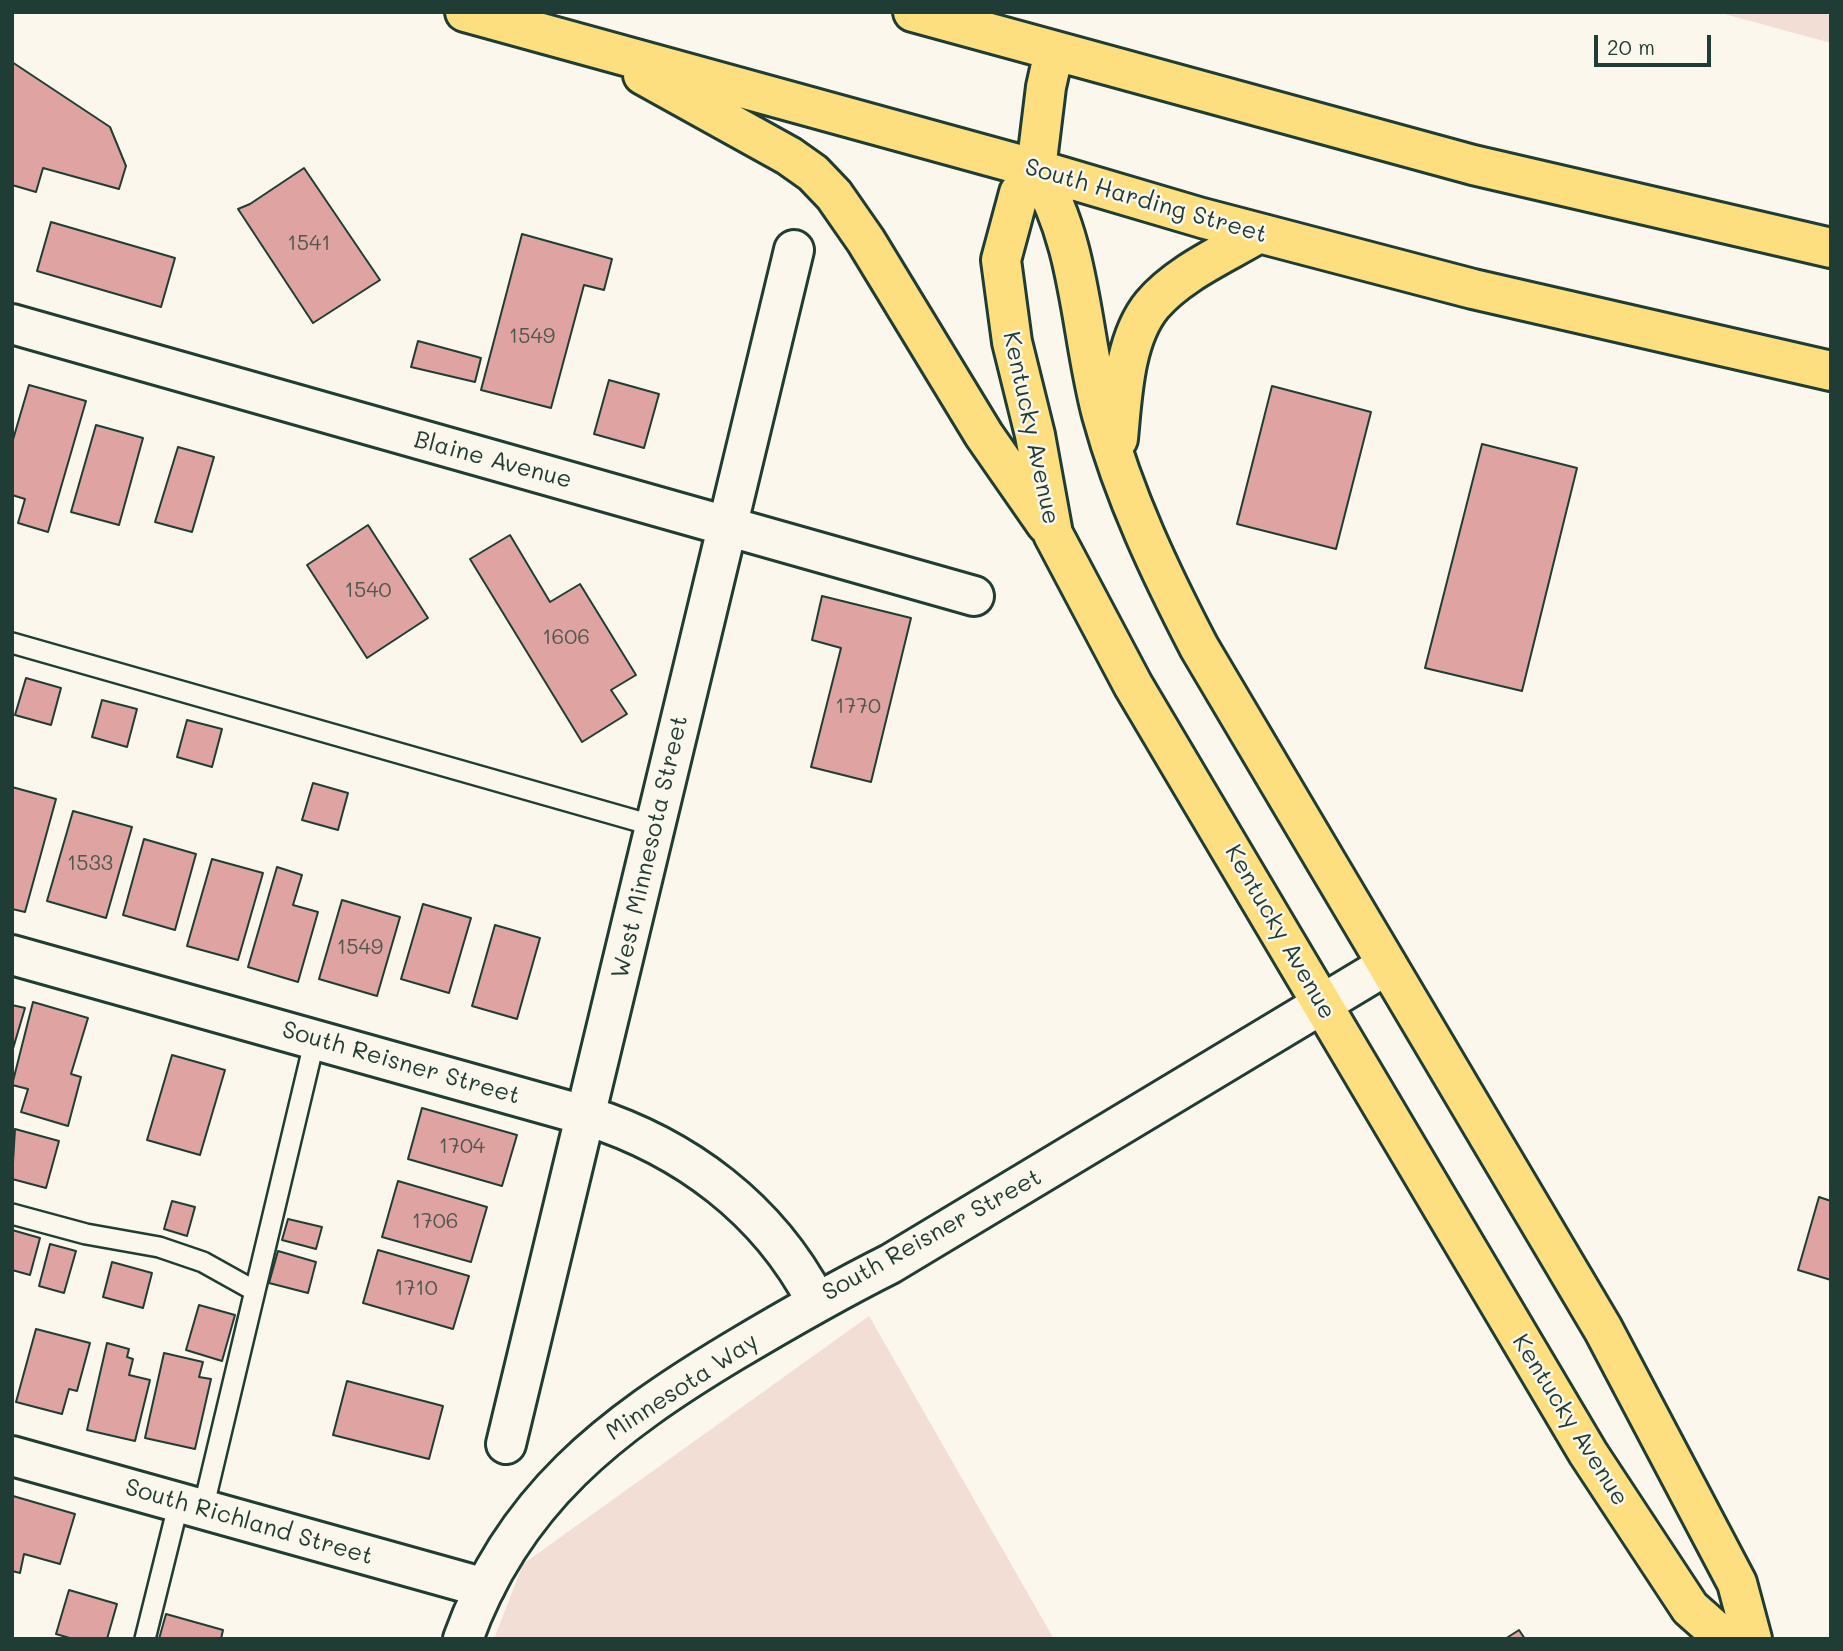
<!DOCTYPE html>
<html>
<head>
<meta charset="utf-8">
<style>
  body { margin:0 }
  #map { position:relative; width:1843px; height:1651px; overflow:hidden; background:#fbf7ec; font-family:Mali,sans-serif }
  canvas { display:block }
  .frame { position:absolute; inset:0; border:14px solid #1f3d34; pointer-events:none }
  .scale { position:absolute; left:1594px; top:35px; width:117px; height:32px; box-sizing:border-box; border:4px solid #1f3d34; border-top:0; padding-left:9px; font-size:21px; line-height:24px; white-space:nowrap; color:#1f3d34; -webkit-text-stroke:5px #fbf7ec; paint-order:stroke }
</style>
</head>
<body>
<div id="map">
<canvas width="1843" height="1651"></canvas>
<div class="frame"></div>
<div class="scale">20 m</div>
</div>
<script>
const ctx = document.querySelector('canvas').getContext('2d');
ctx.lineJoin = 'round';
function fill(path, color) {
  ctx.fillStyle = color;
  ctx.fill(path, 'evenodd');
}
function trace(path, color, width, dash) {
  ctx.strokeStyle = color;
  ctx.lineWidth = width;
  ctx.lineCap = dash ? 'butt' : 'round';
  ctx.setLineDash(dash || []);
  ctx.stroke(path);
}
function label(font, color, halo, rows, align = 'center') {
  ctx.font = font + ' Mali,sans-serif';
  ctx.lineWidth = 5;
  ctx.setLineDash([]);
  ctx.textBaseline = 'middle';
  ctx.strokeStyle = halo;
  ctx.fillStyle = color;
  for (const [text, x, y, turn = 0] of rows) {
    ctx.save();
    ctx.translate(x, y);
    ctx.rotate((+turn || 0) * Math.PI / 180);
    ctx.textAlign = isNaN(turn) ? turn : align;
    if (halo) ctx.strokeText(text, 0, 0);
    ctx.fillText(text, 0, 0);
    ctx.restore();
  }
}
const built = new Path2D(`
  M 1717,12 L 1831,12 L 1831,43 Z
  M 869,1316 L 1054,1639 L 494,1639 L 523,1564 Z`);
const building = new Path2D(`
  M 12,62 L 110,127 L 126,166 L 119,189 L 43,168 L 36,192 L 12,185 Z
  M 304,168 L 380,280 L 313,323 L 238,209 L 250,204 Z
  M 51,222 L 175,258 L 161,307 L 37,271 Z
  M 522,234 L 612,259 L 604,290 L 584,285 L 551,408 L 481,390 Z
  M 418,341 L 481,358 L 475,382 L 411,367 Z
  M 609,380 L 659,394 L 644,448 L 594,434 Z
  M 29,385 L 86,401 L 48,532 L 18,523 L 25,499 L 12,495 L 12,443 Z
  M 1272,386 L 1371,412 L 1336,549 L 1237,524 Z
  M 96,425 L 143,438 L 119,525 L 71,512 Z
  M 1482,444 L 1577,468 L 1522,691 L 1425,668 Z
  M 178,447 L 214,457 L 192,532 L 155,522 Z
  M 368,525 L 428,618 L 367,658 L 307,565 Z
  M 510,535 L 550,602 L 580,584 L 636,675 L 611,690 L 627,714 L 582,742 L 470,559 Z
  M 822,596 L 911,618 L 871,782 L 811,767 L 841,648 L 812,640 Z
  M 26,678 L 61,688 L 51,725 L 15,715 Z
  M 102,700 L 137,709 L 127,747 L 92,737 Z
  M 187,720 L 222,729 L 212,767 L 177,757 Z
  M 313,783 L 348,793 L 338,830 L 302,820 Z
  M 12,787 L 56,799 L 25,912 L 12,909 Z
  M 73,811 L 132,827 L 106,918 L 47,901 Z
  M 144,839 L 196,854 L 175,930 L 123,915 Z
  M 212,859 L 263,873 L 238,960 L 187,946 Z
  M 277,867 L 302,875 L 293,905 L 318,912 L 298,982 L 248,967 Z
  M 342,900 L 400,917 L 377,996 L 319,979 Z
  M 423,904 L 471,918 L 449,993 L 401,979 Z
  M 495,925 L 540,938 L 517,1019 L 472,1006 Z
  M 33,1002 L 88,1018 L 71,1074 L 81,1077 L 68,1126 L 21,1112 L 28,1089 L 12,1085 Z
  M 12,1005 L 25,1008 L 12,1052 Z
  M 172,1055 L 225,1070 L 200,1155 L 147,1140 Z
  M 422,1108 L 517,1135 L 502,1186 L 408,1159 Z
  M 15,1129 L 59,1141 L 46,1188 L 12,1179 Z
  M 398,1181 L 487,1207 L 471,1262 L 382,1237 Z
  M 1819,1197 L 1831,1201 L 1831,1280 L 1798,1270 Z
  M 172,1201 L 195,1207 L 187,1236 L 164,1229 Z
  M 288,1219 L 322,1227 L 316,1249 L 282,1240 Z
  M 12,1230 L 40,1238 L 30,1275 L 12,1270 Z
  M 50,1244 L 76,1251 L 64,1293 L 39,1286 Z
  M 378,1250 L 469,1276 L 453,1329 L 363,1303 Z
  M 278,1251 L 316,1262 L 308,1293 L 269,1283 Z
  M 112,1262 L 152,1273 L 143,1308 L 103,1297 Z
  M 199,1305 L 235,1315 L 222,1361 L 186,1350 Z
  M 36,1329 L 90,1343 L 77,1391 L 69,1389 L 62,1414 L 16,1402 Z
  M 107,1343 L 129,1349 L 127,1357 L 133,1359 L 129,1375 L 150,1380 L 135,1441 L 87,1430 Z
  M 164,1353 L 203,1362 L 199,1377 L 211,1379 L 195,1449 L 145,1438 Z
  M 347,1381 L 443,1406 L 429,1459 L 333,1435 Z
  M 13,1496 L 75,1514 L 60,1564 L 24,1554 L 20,1573 L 12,1571 Z
  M 69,1590 L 117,1604 L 107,1639 L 73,1639 L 56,1634 Z
  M 166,1614 L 223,1630 L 221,1639 L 159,1639 Z
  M 1519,1630 L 1525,1639 L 1505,1639 Z`);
const service = new Path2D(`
  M 12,643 L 655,826
  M 12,1214 L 86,1234 L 159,1247 L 203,1262 L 255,1291
  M 203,1509 L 315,1039
  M 145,1639 L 179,1502`);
const minor = new Path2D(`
  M 12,324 L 974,596
  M 12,955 L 587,1116 C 685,1147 768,1209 816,1301
  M 506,1444 L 794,250
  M 12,1456 L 485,1588`);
const tertiary = new Path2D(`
  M 463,1639 C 513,1499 611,1425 732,1352 C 784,1321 836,1291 890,1264 L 1387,965`);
const primary = new Path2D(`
  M 465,12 L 1036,169 L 1202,218 L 1473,289 L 1831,371
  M 913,12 L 1473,165 L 1831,248
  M 1054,51 L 1046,87 L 1036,169 L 1019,193 L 1001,260 L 1012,342 L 1035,435 L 1053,534 L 1133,685 L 1588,1453 L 1690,1608 L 1725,1639
  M 643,75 L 789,156 L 813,173 L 834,195 L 866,241 L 984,435 L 1046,524
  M 1036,169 C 1082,244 1080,332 1102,415 C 1124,496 1160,572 1199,647 L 1603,1329 L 1737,1583 L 1752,1639
  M 1118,439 C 1122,397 1124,339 1152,305 C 1179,273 1224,254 1259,233`);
const numberNames = [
  ["1541",309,244],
  ["1549",532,337],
  ["1540",368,591],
  ["1606",566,638],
  ["1770",858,707],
  ["1533",90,864],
  ["1549",360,948],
  ["1704",462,1147],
  ["1706",435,1222],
  ["1710",416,1289]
];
const streetNames = [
  ["South Harding Street",1146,201,16],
  ["Kentucky Avenue",1031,428,78],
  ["Blaine Avenue",493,460,15],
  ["West Minnesota Street",650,847,-77],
  ["Kentucky Avenue",1280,932,60],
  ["South Reisner Street",401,1063,16],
  ["South Reisner Street",932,1235,-29],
  ["Minnesota Way",682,1387,-33],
  ["Kentucky Avenue",1570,1420,58],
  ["South Richland Street",249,1522,16]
];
fill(built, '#f3ded6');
fill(building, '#dfa4a2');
trace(building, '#1f3d34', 2);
trace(service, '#1f3d34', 24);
trace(minor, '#1f3d34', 44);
trace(tertiary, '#1f3d34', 44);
trace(primary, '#1f3d34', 44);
trace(service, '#fbf7ec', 19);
trace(minor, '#fbf7ec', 38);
trace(tertiary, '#fbf7ec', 38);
trace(primary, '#fedf80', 38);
label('21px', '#4f5750', null, numberNames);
label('24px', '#1f3d34', '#fbf7ec', streetNames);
</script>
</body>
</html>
